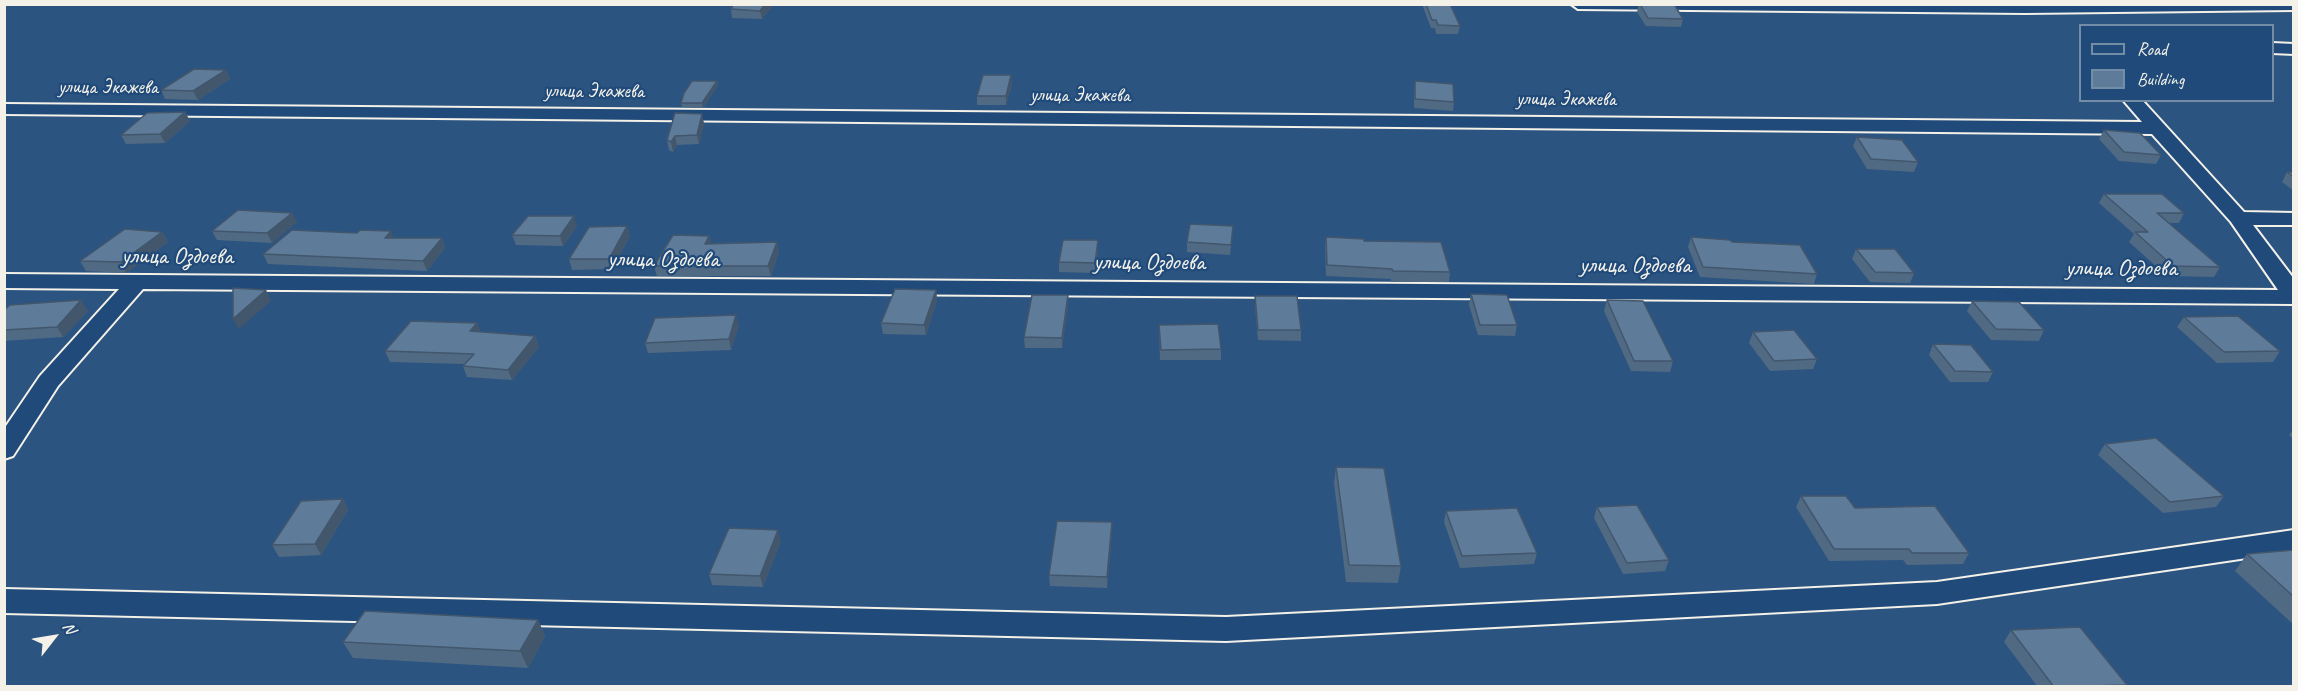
<!DOCTYPE html>
<html>
<head>
<meta charset="utf-8">
<style>
  body { margin:0 }
  #map { position:relative; width:2298px; height:691px; overflow:hidden; background:#2c5481; font-family:Caveat,sans-serif }
  canvas { display:block }
  .frame { position:absolute; inset:0; border:6px solid #f4f1e8; pointer-events:none }
  .legend { position:absolute; left:2079px; top:24px; width:195px; height:78px; box-sizing:border-box; background:#1f4a7a; border:2px solid #748da6; margin:0; padding:8px 10px; list-style:none; font-size:18px; color:#f4f1e8 }
  .legend li { display:flex; align-items:center; gap:12px; height:30px }
  .legend b { width:30px; border:2px solid #748da6 }
  .north { position:absolute; left:24px; top:607px; width:60px; height:60px; -webkit-text-stroke:4px #1f4a7a; paint-order:stroke; rotate:59deg; font-size:16px; font-weight:700; line-height:24px; text-align:center; color:#f4f1e8 }
  .north::after { content:''; display:block; margin:auto; width:21px; height:27px; background:#f4f1e8; clip-path:polygon(50% 0,100% 100%,50% 72%,0 100%) }
</style>
</head>
<body>
<div id="map">
<canvas width="2298" height="691"></canvas>
<div class="frame"></div>
<ul class="legend">
<li><b style="height:8px;background:#1f4a7a"></b>Road</li>
<li><b style="height:16px;background:#5e7b9a"></b>Building</li>
</ul>
<div class="north">N</div>
</div>
<script>
const ctx = document.querySelector('canvas').getContext('2d');
ctx.lineJoin = 'round';
function trace(path, color, width, dash) {
  ctx.strokeStyle = color;
  ctx.lineWidth = width;
  ctx.lineCap = dash ? 'butt' : 'round';
  ctx.setLineDash(dash || []);
  ctx.stroke(path);
}
function fill(path, color) {
  ctx.fillStyle = color;
  ctx.fill(path, 'evenodd');
}
function label(font, color, halo, rows, align = 'center') {
  ctx.font = font + ' Caveat,sans-serif';
  ctx.lineWidth = 4.5;
  ctx.setLineDash([]);
  ctx.textBaseline = 'middle';
  ctx.strokeStyle = halo;
  ctx.fillStyle = color;
  for (const [text, x, y, turn = 0] of rows) {
    ctx.save();
    ctx.translate(x, y);
    ctx.rotate((+turn || 0) * Math.PI / 180);
    ctx.textAlign = isNaN(turn) ? turn : align;
    if (halo) ctx.strokeText(text, 0, 0);
    ctx.fillText(text, 0, 0);
    ctx.restore();
  }
}
const minor = new Path2D(`
  M 1571,4 L 2294,4 L 2294,10 L 2025,13 L 1578,9 Z
  M 2272,43 L 2294,44 L 2294,54 L 2272,53 Z
  M 2123,100 L 2142,100 L 2244,212 L 2294,213 L 2294,225 L 2253,225 L 2294,279 L 2294,304 L 143,289 L 58,386 L 13,456 L 4,459 L 4,429 L 40,376 L 119,289 L 4,288 L 4,274 L 2278,290 L 2231,222 L 2152,134 L 4,114 L 4,104 L 2142,122 Z
  M 2294,530 L 2294,551 L 1937,604 L 1226,641 L 4,613 L 4,589 L 1226,617 L 1937,582 Z`);
const wall = new Path2D(`
  M 734,4 L 774,4 L 762,19 L 732,18 L 731,9 Z
  M 1422,4 L 1450,4 L 1460,26 L 1458,34 L 1436,34 L 1435,28 L 1431,28 Z
  M 1639,4 L 1674,4 L 1683,19 L 1681,27 L 1646,26 L 1637,12 Z
  M 226,70 L 230,79 L 198,100 L 165,99 L 161,90 Z
  M 717,81 L 718,85 L 703,108 L 682,107 L 681,103 Z
  M 1415,81 L 1454,102 L 1453,111 L 1414,108 L 1414,90 Z
  M 1012,84 L 1006,105 L 977,105 L 977,96 Z
  M 185,112 L 190,121 L 165,143 L 126,144 L 121,135 Z
  M 704,123 L 699,144 L 677,145 L 673,152 L 669,150 L 667,140 Z
  M 2104,130 L 2161,155 L 2156,164 L 2119,161 L 2099,139 Z
  M 1857,137 L 1918,162 L 1914,172 L 1867,169 L 1853,146 Z
  M 2287,172 L 2294,172 L 2294,191 L 2282,182 Z
  M 2104,194 L 2184,213 L 2179,223 L 2169,223 L 2220,267 L 2214,277 L 2167,276 L 2129,242 L 2134,234 L 2099,203 Z
  M 292,213 L 297,222 L 272,243 L 217,240 L 212,231 Z
  M 577,226 L 563,246 L 516,245 L 512,235 Z
  M 627,226 L 630,236 L 612,269 L 572,270 L 569,259 Z
  M 162,232 L 168,242 L 126,273 L 86,271 L 80,261 Z
  M 709,236 L 711,243 L 777,242 L 779,252 L 771,276 L 657,276 L 654,266 Z
  M 1232,236 L 1230,255 L 1187,252 L 1187,242 Z
  M 1326,237 L 1364,241 L 1450,272 L 1449,282 L 1391,282 L 1391,279 L 1326,276 L 1325,247 Z
  M 1691,237 L 1817,274 L 1814,284 L 1700,277 L 1688,247 Z
  M 394,238 L 442,238 L 445,248 L 427,271 L 268,264 L 263,254 Z
  M 1098,240 L 1098,250 L 1095,273 L 1059,272 L 1059,262 Z
  M 1856,249 L 1914,273 L 1910,283 L 1870,282 L 1852,259 Z
  M 936,290 L 937,300 L 926,335 L 883,334 L 881,323 Z
  M 1471,294 L 1517,325 L 1515,336 L 1478,335 L 1469,305 Z
  M 1068,295 L 1068,306 L 1062,348 L 1025,348 L 1024,337 Z
  M 1255,296 L 1301,330 L 1301,341 L 1258,340 L 1255,306 Z
  M 1607,300 L 1673,361 L 1670,372 L 1631,371 L 1604,311 Z
  M 1972,301 L 2044,330 L 2039,341 L 1991,340 L 1967,311 Z
  M 4,310 L 88,311 L 63,337 L 4,341 Z
  M 2184,317 L 2280,351 L 2273,362 L 2217,363 L 2177,327 Z
  M 477,323 L 480,332 L 535,336 L 539,347 L 512,380 L 467,377 L 463,366 L 465,364 L 390,362 L 385,351 Z
  M 739,325 L 731,350 L 648,353 L 645,343 Z
  M 1159,325 L 1221,349 L 1221,360 L 1160,360 Z
  M 1753,332 L 1817,359 L 1813,369 L 1770,371 L 1749,343 Z
  M 1933,344 L 1993,372 L 1988,382 L 1950,382 L 1929,355 Z
  M 2294,429 L 2294,439 L 2289,435 Z
  M 2105,444 L 2224,496 L 2216,507 L 2163,513 L 2098,455 Z
  M 1336,467 L 1401,566 L 1398,583 L 1346,582 L 1334,483 Z
  M 1801,496 L 1855,508 L 1969,553 L 1963,564 L 1907,565 L 1903,560 L 1829,561 L 1796,507 Z
  M 343,499 L 348,510 L 321,555 L 279,557 L 272,545 Z
  M 1597,507 L 1669,560 L 1665,571 L 1623,574 L 1594,518 Z
  M 1446,511 L 1537,553 L 1534,564 L 1460,568 L 1444,522 Z
  M 1112,533 L 1107,588 L 1050,586 L 1049,575 Z
  M 781,541 L 763,587 L 712,585 L 709,574 Z
  M 2294,550 L 2294,625 L 2235,571 L 2247,554 Z
  M 538,620 L 545,636 L 528,668 L 353,658 L 343,642 Z
  M 2011,630 L 2127,685 L 2126,687 L 2038,687 L 2004,642 Z`);
const shadedWall = new Path2D(`
  M 765,4 L 774,4 L 762,19 L 760,11 Z
  M 226,70 L 230,79 L 198,100 L 193,91 Z
  M 1011,75 L 1012,84 L 1006,105 L 1006,96 Z
  M 717,81 L 718,85 L 703,108 L 702,103 Z
  M 185,112 L 190,121 L 165,143 L 160,134 Z
  M 702,114 L 704,123 L 699,144 L 697,135 Z
  M 675,136 L 677,145 L 673,152 L 671,142 Z
  M 292,213 L 297,222 L 272,243 L 267,233 Z
  M 574,216 L 577,226 L 563,246 L 560,236 Z
  M 627,226 L 630,236 L 612,269 L 609,259 Z
  M 391,231 L 395,241 L 385,238 Z
  M 162,232 L 168,242 L 126,273 L 121,262 Z
  M 709,236 L 712,245 L 705,244 Z
  M 442,238 L 445,248 L 427,271 L 423,261 Z
  M 1098,240 L 1098,250 L 1095,273 L 1095,263 Z
  M 777,242 L 779,252 L 771,276 L 768,266 Z
  M 266,290 L 271,301 L 239,329 L 233,319 Z
  M 936,290 L 937,300 L 926,335 L 924,325 Z
  M 1068,295 L 1068,306 L 1062,348 L 1062,338 Z
  M 81,300 L 88,311 L 63,337 L 57,327 Z
  M 736,315 L 739,325 L 731,350 L 729,339 Z
  M 477,323 L 481,334 L 470,331 Z
  M 535,336 L 539,347 L 512,380 L 508,370 Z
  M 343,499 L 348,510 L 321,555 L 315,544 Z
  M 1112,522 L 1112,533 L 1107,588 L 1107,577 Z
  M 778,530 L 781,541 L 763,587 L 760,576 Z
  M 538,620 L 545,636 L 528,668 L 520,651 Z`);
const building = new Path2D(`
  M 734,4 L 765,4 L 760,11 L 731,9 Z
  M 1426,4 L 1450,4 L 1460,26 L 1438,25 L 1436,20 L 1432,20 Z
  M 1640,4 L 1674,4 L 1683,19 L 1648,18 Z
  M 194,69 L 226,70 L 193,91 L 161,90 Z
  M 983,75 L 1011,75 L 1006,96 L 977,96 Z
  M 692,81 L 717,81 L 702,103 L 681,103 L 684,93 Z
  M 1415,81 L 1453,84 L 1454,102 L 1415,99 Z
  M 185,112 L 160,134 L 121,135 L 147,113 Z
  M 675,113 L 702,114 L 697,135 L 675,136 L 671,142 L 667,140 Z
  M 2104,130 L 2140,133 L 2161,155 L 2124,152 Z
  M 1857,137 L 1902,140 L 1918,162 L 1871,159 Z
  M 2287,172 L 2294,172 L 2294,177 Z
  M 2104,194 L 2162,194 L 2184,213 L 2157,213 L 2220,267 L 2173,266 L 2135,232 L 2148,232 Z
  M 238,210 L 292,213 L 267,233 L 212,231 Z
  M 528,216 L 574,216 L 560,236 L 512,235 Z
  M 1190,224 L 1233,226 L 1231,245 L 1187,242 Z
  M 627,226 L 609,259 L 569,259 L 589,227 Z
  M 125,229 L 162,232 L 121,262 L 80,261 Z
  M 292,230 L 357,233 L 360,230 L 391,231 L 385,238 L 442,238 L 423,261 L 263,254 Z
  M 673,235 L 709,236 L 705,244 L 777,242 L 768,266 L 654,266 Z
  M 1326,237 L 1364,239 L 1364,241 L 1441,242 L 1450,272 L 1393,271 L 1392,269 L 1327,265 Z
  M 1691,237 L 1730,240 L 1732,242 L 1800,245 L 1817,274 L 1703,267 Z
  M 1063,240 L 1098,240 L 1095,263 L 1059,262 Z
  M 1856,249 L 1895,249 L 1914,273 L 1875,272 Z
  M 233,288 L 266,290 L 233,319 Z
  M 895,289 L 936,290 L 924,325 L 881,323 Z
  M 1471,294 L 1507,295 L 1517,325 L 1480,325 Z
  M 1032,295 L 1068,295 L 1062,338 L 1024,337 Z
  M 1255,296 L 1297,296 L 1301,330 L 1258,330 Z
  M 81,300 L 57,327 L 4,330 L 4,310 L 10,305 Z
  M 1607,300 L 1643,301 L 1673,361 L 1634,361 Z
  M 1972,301 L 2019,302 L 2044,330 L 1996,329 Z
  M 736,315 L 729,339 L 645,343 L 655,318 Z
  M 2238,316 L 2280,351 L 2224,352 L 2184,317 Z
  M 411,321 L 477,323 L 470,331 L 535,336 L 508,370 L 463,366 L 474,354 L 385,351 Z
  M 1218,324 L 1221,349 L 1161,350 L 1159,325 Z
  M 1794,330 L 1817,359 L 1774,361 L 1753,332 Z
  M 1933,344 L 1971,345 L 1993,372 L 1955,371 Z
  M 2156,438 L 2224,496 L 2170,502 L 2105,444 Z
  M 1336,467 L 1384,468 L 1401,566 L 1349,565 Z
  M 1801,496 L 1846,496 L 1855,508 L 1935,506 L 1969,553 L 1912,553 L 1909,549 L 1834,549 Z
  M 343,499 L 315,544 L 272,545 L 301,501 Z
  M 1637,505 L 1669,560 L 1627,563 L 1597,507 Z
  M 1517,508 L 1537,553 L 1462,556 L 1446,511 Z
  M 1057,521 L 1112,522 L 1107,577 L 1049,575 Z
  M 729,528 L 778,530 L 760,576 L 709,574 Z
  M 2294,550 L 2294,597 L 2247,554 Z
  M 365,611 L 538,620 L 520,651 L 343,642 Z
  M 2080,627 L 2127,685 L 2054,687 L 2011,630 Z`);
const farStreetnames = [
  ["улица Экажева",108,88],
  ["улица Экажева",594,92],
  ["улица Экажева",1080,96],
  ["улица Экажева",1566,100]
];
const streetNames = [
  ["улица Оздоева",177,257],
  ["улица Оздоева",663,260],
  ["улица Оздоева",1149,263],
  ["улица Оздоева",1635,266],
  ["улица Оздоева",2121,269]
];
trace(minor, '#f4f1e8', 4);
fill(minor, '#1f4a7a');
fill(wall, '#516a84');
fill(shadedWall, '#42566c');
fill(building, '#5e7b9a');
trace(building, '#42566c', 1.5);
label('20px', '#f4f1e8', '#1f4a7a', farStreetnames);
label('24px', '#f4f1e8', '#1f4a7a', streetNames);
</script>
</body>
</html>
